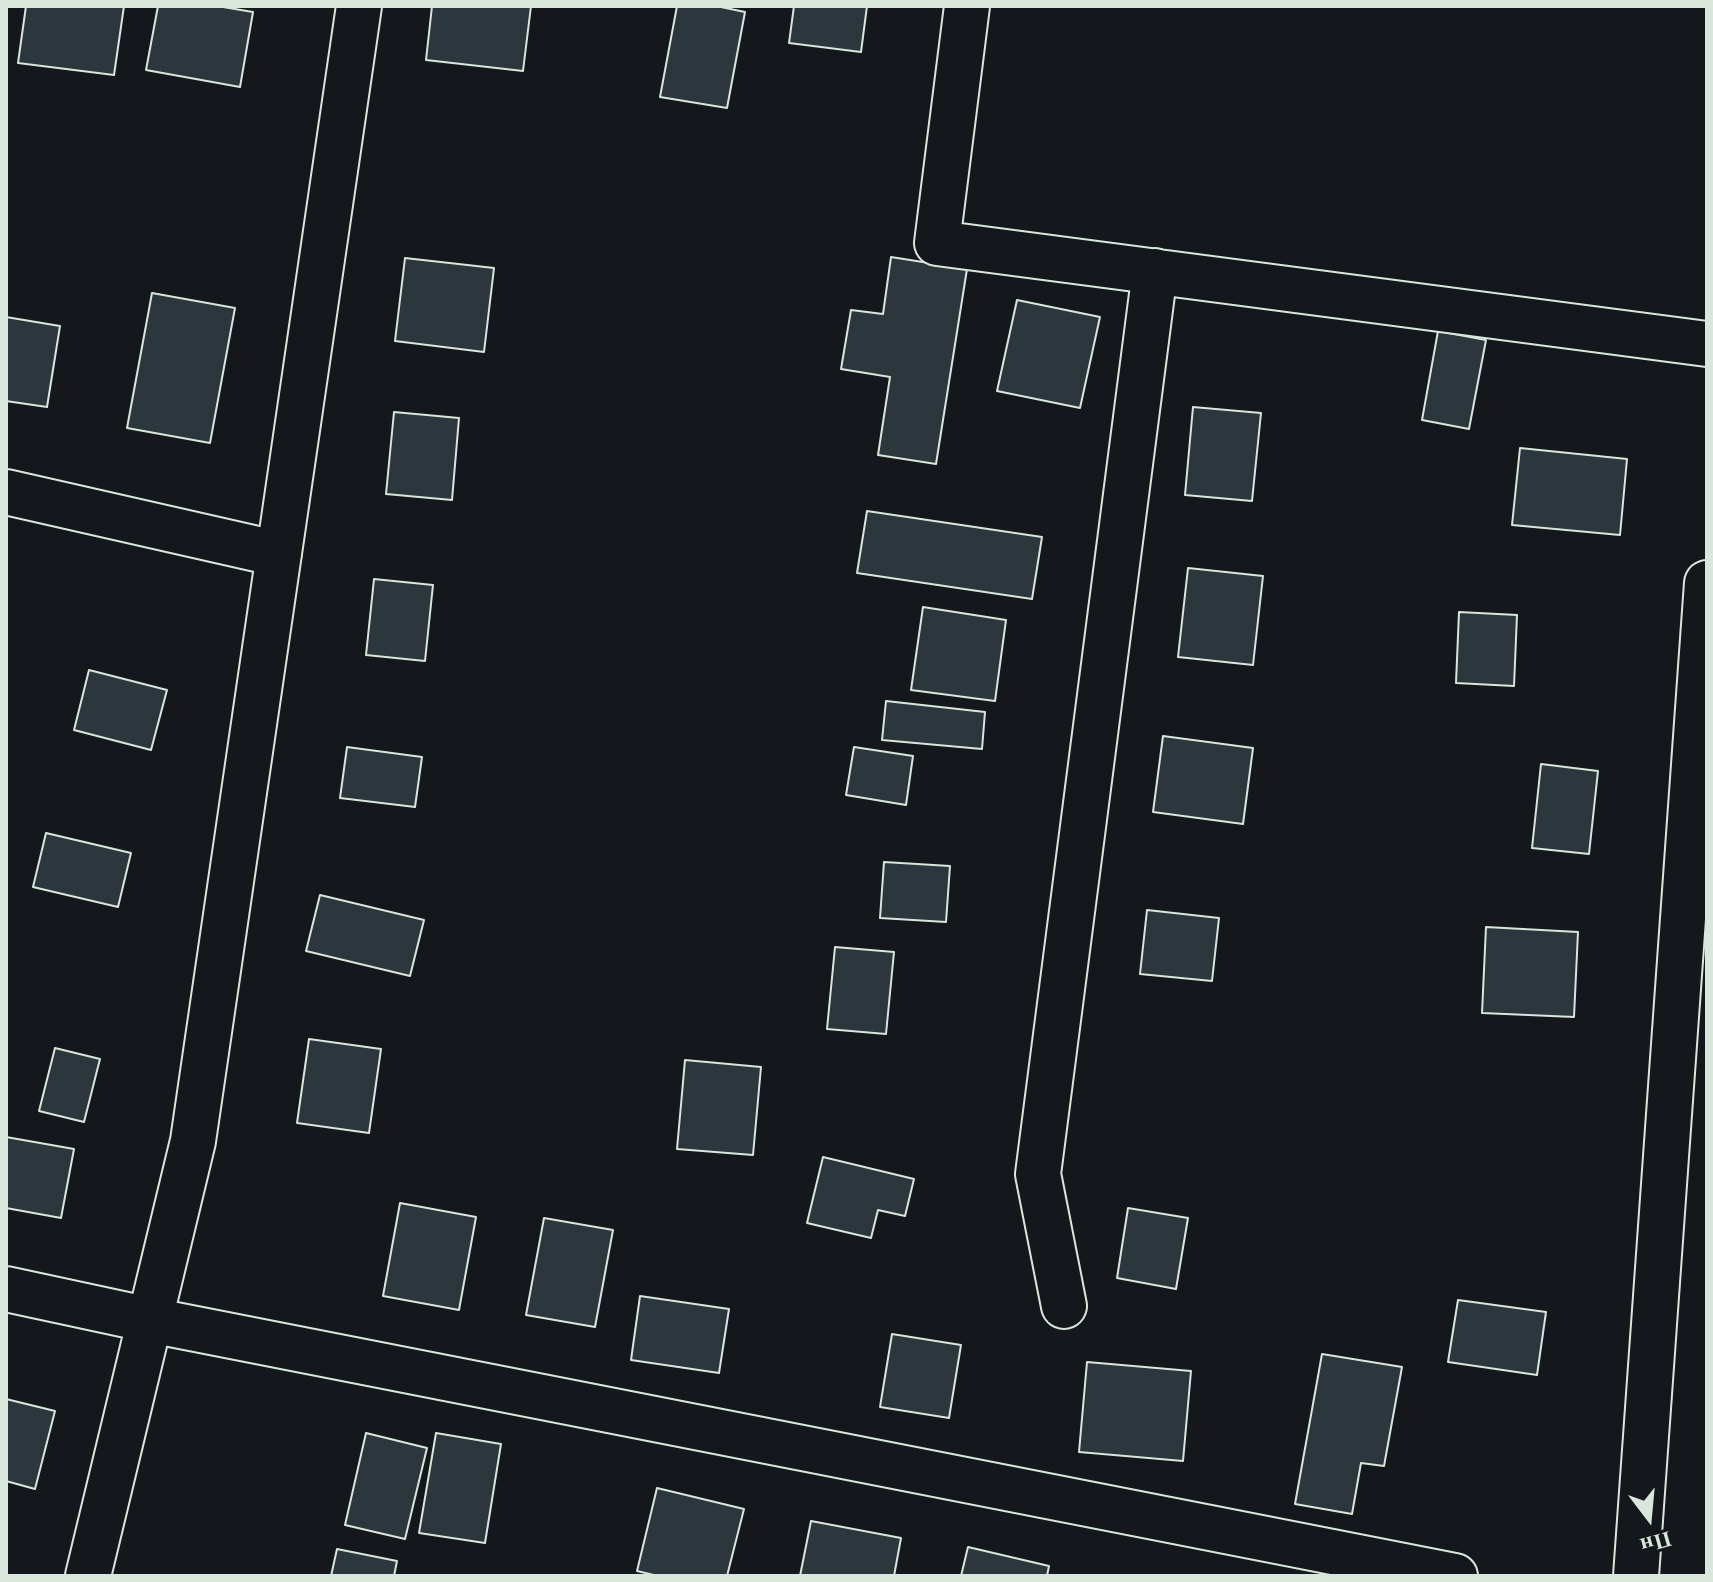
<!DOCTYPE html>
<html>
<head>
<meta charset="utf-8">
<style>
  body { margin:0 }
  #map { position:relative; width:1713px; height:1582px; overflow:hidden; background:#14181c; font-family:Spectral,serif }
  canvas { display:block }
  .frame { position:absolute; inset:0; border:8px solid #d8e6dc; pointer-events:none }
  .north { position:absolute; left:1609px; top:1478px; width:80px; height:80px; -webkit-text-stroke:6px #14181c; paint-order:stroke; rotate:164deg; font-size:22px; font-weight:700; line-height:32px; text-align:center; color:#d8e6dc }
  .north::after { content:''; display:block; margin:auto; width:28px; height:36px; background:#d8e6dc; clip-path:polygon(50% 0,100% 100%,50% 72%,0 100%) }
</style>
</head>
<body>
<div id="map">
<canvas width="1713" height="1582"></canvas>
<div class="frame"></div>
<div class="north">Пн</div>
</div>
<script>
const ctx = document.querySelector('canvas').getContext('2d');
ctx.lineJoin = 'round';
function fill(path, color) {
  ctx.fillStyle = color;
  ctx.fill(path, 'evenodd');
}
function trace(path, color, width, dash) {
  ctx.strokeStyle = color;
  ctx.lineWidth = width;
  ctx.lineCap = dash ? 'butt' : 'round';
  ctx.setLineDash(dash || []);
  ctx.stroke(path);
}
const building = new Path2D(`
  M 26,6 L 124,6 L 114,75 L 18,63 Z
  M 158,6 L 217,6 L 253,12 L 240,87 L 146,70 Z
  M 432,6 L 531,6 L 523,71 L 426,60 Z
  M 677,6 L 716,6 L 745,12 L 727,108 L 660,97 Z
  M 794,6 L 867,6 L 861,52 L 789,43 Z
  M 891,257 L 967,269 L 936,464 L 878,455 L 890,377 L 841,369 L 851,310 L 883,314 Z
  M 405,258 L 494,268 L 484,352 L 395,341 Z
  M 152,293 L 235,308 L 210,443 L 127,428 Z
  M 1017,300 L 1100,317 L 1080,408 L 997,391 Z
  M 6,317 L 60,326 L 47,407 L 6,401 Z
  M 1438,331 L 1486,340 L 1469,429 L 1422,420 Z
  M 1193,407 L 1261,413 L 1252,501 L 1185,495 Z
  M 394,412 L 459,418 L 452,500 L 386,494 Z
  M 1520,448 L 1627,459 L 1620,535 L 1512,525 Z
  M 867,511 L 1042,537 L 1032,599 L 857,573 Z
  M 1188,568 L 1263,576 L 1253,665 L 1178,657 Z
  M 374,579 L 433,585 L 425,661 L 366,655 Z
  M 923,607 L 1006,620 L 995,701 L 911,690 Z
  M 1459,612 L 1517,615 L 1514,686 L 1456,683 Z
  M 89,670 L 167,690 L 151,750 L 74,730 Z
  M 886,701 L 985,712 L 982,749 L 882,740 Z
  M 1163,736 L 1253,748 L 1243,824 L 1153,812 Z
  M 347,747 L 422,757 L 415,807 L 340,798 Z
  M 854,747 L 913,756 L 906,805 L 846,795 Z
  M 1541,764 L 1598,771 L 1589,854 L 1532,848 Z
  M 46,833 L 131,853 L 118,907 L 33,887 Z
  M 884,862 L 950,866 L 946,922 L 880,918 Z
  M 320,895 L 424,920 L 410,976 L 306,951 Z
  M 1147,910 L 1219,918 L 1212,981 L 1140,974 Z
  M 1486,927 L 1578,932 L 1574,1017 L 1482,1013 Z
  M 835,947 L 894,952 L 886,1034 L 827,1029 Z
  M 309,1039 L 381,1049 L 369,1133 L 297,1123 Z
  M 55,1048 L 100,1059 L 84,1122 L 39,1111 Z
  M 685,1060 L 761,1067 L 753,1155 L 677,1149 Z
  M 6,1137 L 74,1149 L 61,1218 L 6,1208 Z
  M 823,1157 L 914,1179 L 905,1216 L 878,1210 L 871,1238 L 807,1223 Z
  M 400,1203 L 476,1217 L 459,1310 L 383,1296 Z
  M 1128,1208 L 1188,1218 L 1176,1289 L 1117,1278 Z
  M 544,1218 L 613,1230 L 595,1327 L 526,1315 Z
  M 640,1296 L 729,1309 L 719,1373 L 631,1360 Z
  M 1458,1300 L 1546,1312 L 1537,1375 L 1448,1362 Z
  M 892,1334 L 961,1345 L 949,1418 L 880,1407 Z
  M 1322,1354 L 1402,1367 L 1384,1466 L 1361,1463 L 1352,1514 L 1295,1504 Z
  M 1087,1362 L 1191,1371 L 1183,1461 L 1079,1452 Z
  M 6,1399 L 55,1411 L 35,1489 L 6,1481 Z
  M 366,1433 L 427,1448 L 405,1539 L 345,1525 Z
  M 436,1433 L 501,1444 L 485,1543 L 419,1533 Z
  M 657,1488 L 744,1509 L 727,1576 L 658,1576 L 637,1571 Z
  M 811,1521 L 901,1538 L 894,1576 L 800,1576 Z
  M 968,1547 L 1049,1566 L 1047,1576 L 961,1576 Z
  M 337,1549 L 397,1561 L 394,1576 L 331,1576 Z`);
const minor = new Path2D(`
  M 967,6 L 937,243 L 1707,344
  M 6,492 L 279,554
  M 6,1289 L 150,1320 L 1455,1576
  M 1064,1306 L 1038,1174 L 1155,271
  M 88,1576 L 193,1141 L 359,6
  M 1636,1576 L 1707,583`);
fill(building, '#2c363c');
trace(building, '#d8e6dc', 2);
trace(minor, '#d8e6dc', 48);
trace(minor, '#14181c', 44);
</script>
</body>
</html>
